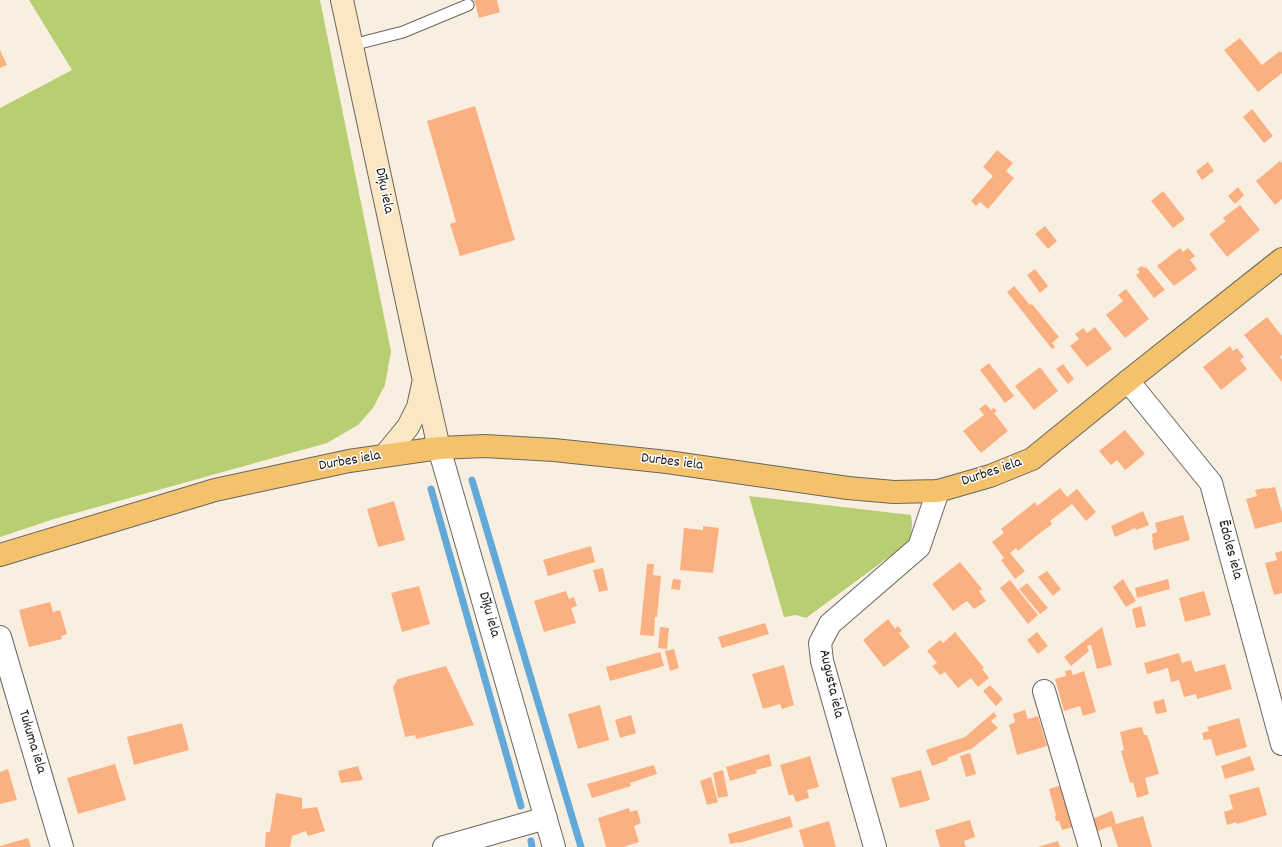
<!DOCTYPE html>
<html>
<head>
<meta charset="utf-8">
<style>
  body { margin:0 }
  canvas { display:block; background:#f9efe1 }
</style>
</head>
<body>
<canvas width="1282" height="847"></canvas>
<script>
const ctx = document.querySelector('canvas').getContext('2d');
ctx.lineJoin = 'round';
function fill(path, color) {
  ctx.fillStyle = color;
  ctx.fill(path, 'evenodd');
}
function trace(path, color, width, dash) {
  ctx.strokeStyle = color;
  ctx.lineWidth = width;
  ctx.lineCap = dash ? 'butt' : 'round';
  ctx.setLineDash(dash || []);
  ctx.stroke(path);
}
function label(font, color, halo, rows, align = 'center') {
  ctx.font = font + ' Dekko,sans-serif';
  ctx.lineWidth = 3;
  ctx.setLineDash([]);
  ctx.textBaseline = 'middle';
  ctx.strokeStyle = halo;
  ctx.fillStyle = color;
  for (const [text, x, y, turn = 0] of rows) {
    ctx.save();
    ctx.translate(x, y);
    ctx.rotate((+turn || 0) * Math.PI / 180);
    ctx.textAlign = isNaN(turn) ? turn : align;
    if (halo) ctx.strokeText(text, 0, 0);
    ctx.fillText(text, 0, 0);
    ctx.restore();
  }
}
const green = new Path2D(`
  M 29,0 L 320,0 L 391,351 L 385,385 L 373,408 L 358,425 L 327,443 L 54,519 L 0,537 L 0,108 L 72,70 Z
  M 749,496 L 911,515 L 912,524 L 911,538 L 901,548 L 806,618 L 796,615 L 784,617 Z`);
const stream = new Path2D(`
  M 472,480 L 581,847
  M 431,489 L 521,806
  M 531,841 L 532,847`);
const building = new Path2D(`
  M 474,0 L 497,0 L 500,12 L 479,18 Z
  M 1240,38 L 1262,65 L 1280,51 L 1282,53 L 1282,73 L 1258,92 L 1224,50 Z
  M 0,50 L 7,65 L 0,68 Z
  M 475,106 L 515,240 L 460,256 L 450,224 L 456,222 L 427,121 Z
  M 1252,109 L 1273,136 L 1264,143 L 1243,117 Z
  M 997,150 L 1013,163 L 1006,171 L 1014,178 L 988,209 L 980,202 L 976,206 L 971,201 L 993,176 L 983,167 Z
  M 1280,161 L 1282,163 L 1282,199 L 1275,205 L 1256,181 Z
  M 1208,162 L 1214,171 L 1202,180 L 1196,171 Z
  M 1238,187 L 1244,195 L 1235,204 L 1228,196 Z
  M 1163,191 L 1185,219 L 1173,228 L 1151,201 Z
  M 1240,205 L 1260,230 L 1227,257 L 1209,234 L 1226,221 L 1223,218 Z
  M 1045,226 L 1057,241 L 1048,249 L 1035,234 Z
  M 1180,248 L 1183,252 L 1188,248 L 1195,256 L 1190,260 L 1197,269 L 1174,286 L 1157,266 Z
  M 1142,266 L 1144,268 L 1146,267 L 1165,290 L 1154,298 L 1136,275 L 1140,272 L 1137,269 Z
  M 1035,269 L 1048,286 L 1040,293 L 1027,275 Z
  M 1014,286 L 1030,305 L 1032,304 L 1059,337 L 1052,343 L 1055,347 L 1052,349 L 1007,292 Z
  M 1126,289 L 1149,319 L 1125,338 L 1106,315 L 1123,301 L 1118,295 Z
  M 1267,317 L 1282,336 L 1282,355 L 1280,357 L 1282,360 L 1282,382 L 1244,335 Z
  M 1095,327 L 1112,349 L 1087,367 L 1070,346 L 1079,339 L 1075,334 L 1083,328 L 1087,333 Z
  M 1230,346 L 1233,351 L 1237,348 L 1244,357 L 1240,360 L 1247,369 L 1221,390 L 1203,367 Z
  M 989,363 L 1014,396 L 1005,403 L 980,370 Z
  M 1063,364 L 1074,379 L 1068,384 L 1056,369 Z
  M 1040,367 L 1058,391 L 1034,410 L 1015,386 Z
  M 986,404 L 991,410 L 994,408 L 997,411 L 994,413 L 1008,431 L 981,453 L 963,431 L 984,415 L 979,409 Z
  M 1125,430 L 1145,454 L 1125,470 L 1117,460 L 1111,465 L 1099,451 Z
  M 1275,487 L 1282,513 L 1282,522 L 1255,529 L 1246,499 L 1257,496 L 1255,490 L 1265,488 L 1265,489 Z
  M 1060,488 L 1067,497 L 1077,489 L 1096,512 L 1086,521 L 1072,504 L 1050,521 L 1052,524 L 1035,537 L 1018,551 L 1016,548 L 1010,553 L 1025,571 L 1015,579 L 1001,560 L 1004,558 L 992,542 L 1004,533 L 1001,529 L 1035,502 L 1037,506 Z
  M 394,501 L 405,540 L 378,547 L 367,509 Z
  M 1143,511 L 1149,525 L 1136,530 L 1135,528 L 1115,537 L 1111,526 Z
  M 1183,515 L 1190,540 L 1154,550 L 1152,540 L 1153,540 L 1152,534 L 1157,532 L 1155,523 Z
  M 703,526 L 719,528 L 713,573 L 680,570 L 684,528 L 703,530 Z
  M 591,546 L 595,562 L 548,576 L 543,560 Z
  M 1282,551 L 1282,593 L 1274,595 L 1265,563 L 1277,560 L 1275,553 Z
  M 960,562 L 982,589 L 979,591 L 986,601 L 974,609 L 967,601 L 953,611 L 932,584 Z
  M 647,564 L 654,564 L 653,575 L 661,576 L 657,617 L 655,617 L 654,636 L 640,635 Z
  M 603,568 L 608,590 L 599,592 L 593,570 Z
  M 1047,571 L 1061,589 L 1053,596 L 1038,577 Z
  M 673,579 L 681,580 L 680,590 L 671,589 Z
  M 1123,579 L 1136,601 L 1126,607 L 1113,587 Z
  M 1168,579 L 1170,589 L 1137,598 L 1135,588 Z
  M 1010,580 L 1038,615 L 1028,624 L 1000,588 Z
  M 1027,583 L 1048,608 L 1040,614 L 1019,589 Z
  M 419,586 L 430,624 L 402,632 L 391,593 Z
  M 566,591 L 569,599 L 574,597 L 577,606 L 571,608 L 576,623 L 544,632 L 534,601 Z
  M 1204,591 L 1211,615 L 1185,622 L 1179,598 Z
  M 50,602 L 53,612 L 60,610 L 67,634 L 61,636 L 62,639 L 29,647 L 19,610 Z
  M 1141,606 L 1146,626 L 1136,628 L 1132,609 Z
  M 888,619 L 895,629 L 898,626 L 902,631 L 899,633 L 910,647 L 884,667 L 863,640 Z
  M 765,623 L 769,634 L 722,648 L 718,637 Z
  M 660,627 L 669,628 L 667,649 L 658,648 Z
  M 1102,627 L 1112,665 L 1097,669 L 1091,645 L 1087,646 L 1089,651 L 1071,666 L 1064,657 Z
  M 955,632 L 984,668 L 982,669 L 989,678 L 978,687 L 971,678 L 958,688 L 945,672 L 940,675 L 932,666 L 937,663 L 927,651 L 940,640 L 943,643 Z
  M 1037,632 L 1048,646 L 1038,654 L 1027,640 Z
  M 674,649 L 679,668 L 670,671 L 665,651 Z
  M 660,652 L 664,666 L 610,681 L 606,667 Z
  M 1179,653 L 1182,663 L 1191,660 L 1195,672 L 1225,664 L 1232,689 L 1197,699 L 1196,694 L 1184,697 L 1179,680 L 1171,682 L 1168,668 L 1147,674 L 1144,663 Z
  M 784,665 L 794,705 L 782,709 L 780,704 L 763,709 L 752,674 Z
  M 446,666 L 474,725 L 416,739 L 415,735 L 405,737 L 393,687 L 398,679 Z
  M 1071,670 L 1073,675 L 1084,671 L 1096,712 L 1083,716 L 1080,706 L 1064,711 L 1055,679 L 1066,676 L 1065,671 Z
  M 990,685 L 1003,699 L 996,706 L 983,691 Z
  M 1164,699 L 1167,712 L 1156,714 L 1153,702 Z
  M 600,705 L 609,740 L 578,749 L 568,714 Z
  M 1025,710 L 1028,719 L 1038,716 L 1047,746 L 1017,755 L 1009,725 L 1015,722 L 1013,714 Z
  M 994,712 L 997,716 L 991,721 L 998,728 L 970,750 L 970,749 L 947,758 L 948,760 L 932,766 L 926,750 L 965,737 Z
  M 631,715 L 636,733 L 620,738 L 615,720 Z
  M 1239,718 L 1247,747 L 1216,756 L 1211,739 L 1204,740 L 1202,733 L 1209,731 L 1207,727 Z
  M 182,723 L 189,750 L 134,765 L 127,737 Z
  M 1142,727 L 1144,735 L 1147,735 L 1150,743 L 1159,774 L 1145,778 L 1149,794 L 1137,798 L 1133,782 L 1130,783 L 1121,751 L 1124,750 L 1120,732 L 1131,729 L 1136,747 L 1131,729 Z
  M 970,753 L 976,774 L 966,777 L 960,756 Z
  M 769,754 L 772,766 L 756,770 L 757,773 L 730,781 L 726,767 Z
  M 810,756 L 819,787 L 807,790 L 809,798 L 796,802 L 793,794 L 789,796 L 780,765 Z
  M 1250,756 L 1255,770 L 1225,779 L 1221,766 Z
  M 115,764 L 126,800 L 78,814 L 67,778 Z
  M 654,765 L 657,774 L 630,783 L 631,786 L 592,798 L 587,784 Z
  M 358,766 L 363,780 L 341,783 L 338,771 Z
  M 8,769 L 17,800 L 0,804 L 0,772 Z
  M 723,770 L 728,796 L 718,798 L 713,773 Z
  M 921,770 L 930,800 L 900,808 L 891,778 Z
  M 711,777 L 718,802 L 707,805 L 700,781 Z
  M 1061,785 L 1073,827 L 1062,830 L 1059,821 L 1056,821 L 1055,816 L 1056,816 L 1049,789 Z
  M 1259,787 L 1267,815 L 1237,824 L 1236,822 L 1227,825 L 1224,812 L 1233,809 L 1229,795 Z
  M 276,793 L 302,798 L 302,809 L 317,807 L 325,831 L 308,836 L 306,831 L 292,836 L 290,847 L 265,847 L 266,832 L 270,832 Z
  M 629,808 L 630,812 L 637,810 L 641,823 L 634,826 L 639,842 L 623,847 L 606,847 L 598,818 Z
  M 1112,811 L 1116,824 L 1143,816 L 1152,847 L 1118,847 L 1111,826 L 1095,832 L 1092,819 Z
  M 790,816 L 793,827 L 739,843 L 739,842 L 730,844 L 728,834 Z
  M 970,820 L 975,837 L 964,841 L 966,847 L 940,847 L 935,830 Z
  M 829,821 L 836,847 L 804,847 L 799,830 Z
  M 28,838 L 31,847 L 0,847 L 0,846 Z
  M 1058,841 L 1060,847 L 1038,847 Z`);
const lane = new Path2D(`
  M 352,45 L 403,32 L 468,5`);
const street = new Path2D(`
  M 1128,381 L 1211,483 L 1282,744
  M 439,448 L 554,847
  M 0,637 L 62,847
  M 1044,691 L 1090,847
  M 444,847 L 546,818
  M 875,847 L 822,661 L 820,643 L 830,624 L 919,547 L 938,491`);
const secondary = new Path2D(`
  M 342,0 L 424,381 L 439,448
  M 385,455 L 408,427 L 418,407 L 423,384`);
const primary = new Path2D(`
  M 0,555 L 215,490 L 349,461 L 439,448 L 485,446 L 554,450 L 667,462 L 848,488 L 894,492 L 938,491 L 990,476 L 1032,459 L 1128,381 L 1282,259`);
const streetNames = [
  ["Dīķu iela",383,191,78],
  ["Durbes iela",350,462,-10],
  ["Durbes iela",672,463,7],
  ["Durbes iela",992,473,-19],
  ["Ēdoles iela",1229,550,75],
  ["Dīķu iela",488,615,74],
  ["Augusta iela",830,684,77],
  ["Tukuma iela",31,742,73]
];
fill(green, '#b7ce73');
trace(stream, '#62a8d8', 7);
fill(building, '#fbb081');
trace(lane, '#696661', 13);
trace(street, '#696661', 24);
trace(secondary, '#696661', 24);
trace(primary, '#696661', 24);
trace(lane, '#fff', 11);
trace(street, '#fff', 22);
trace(secondary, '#fbe7c3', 22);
trace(primary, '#f4c26a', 22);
label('15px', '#1c1c1c', '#fff', streetNames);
</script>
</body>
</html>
